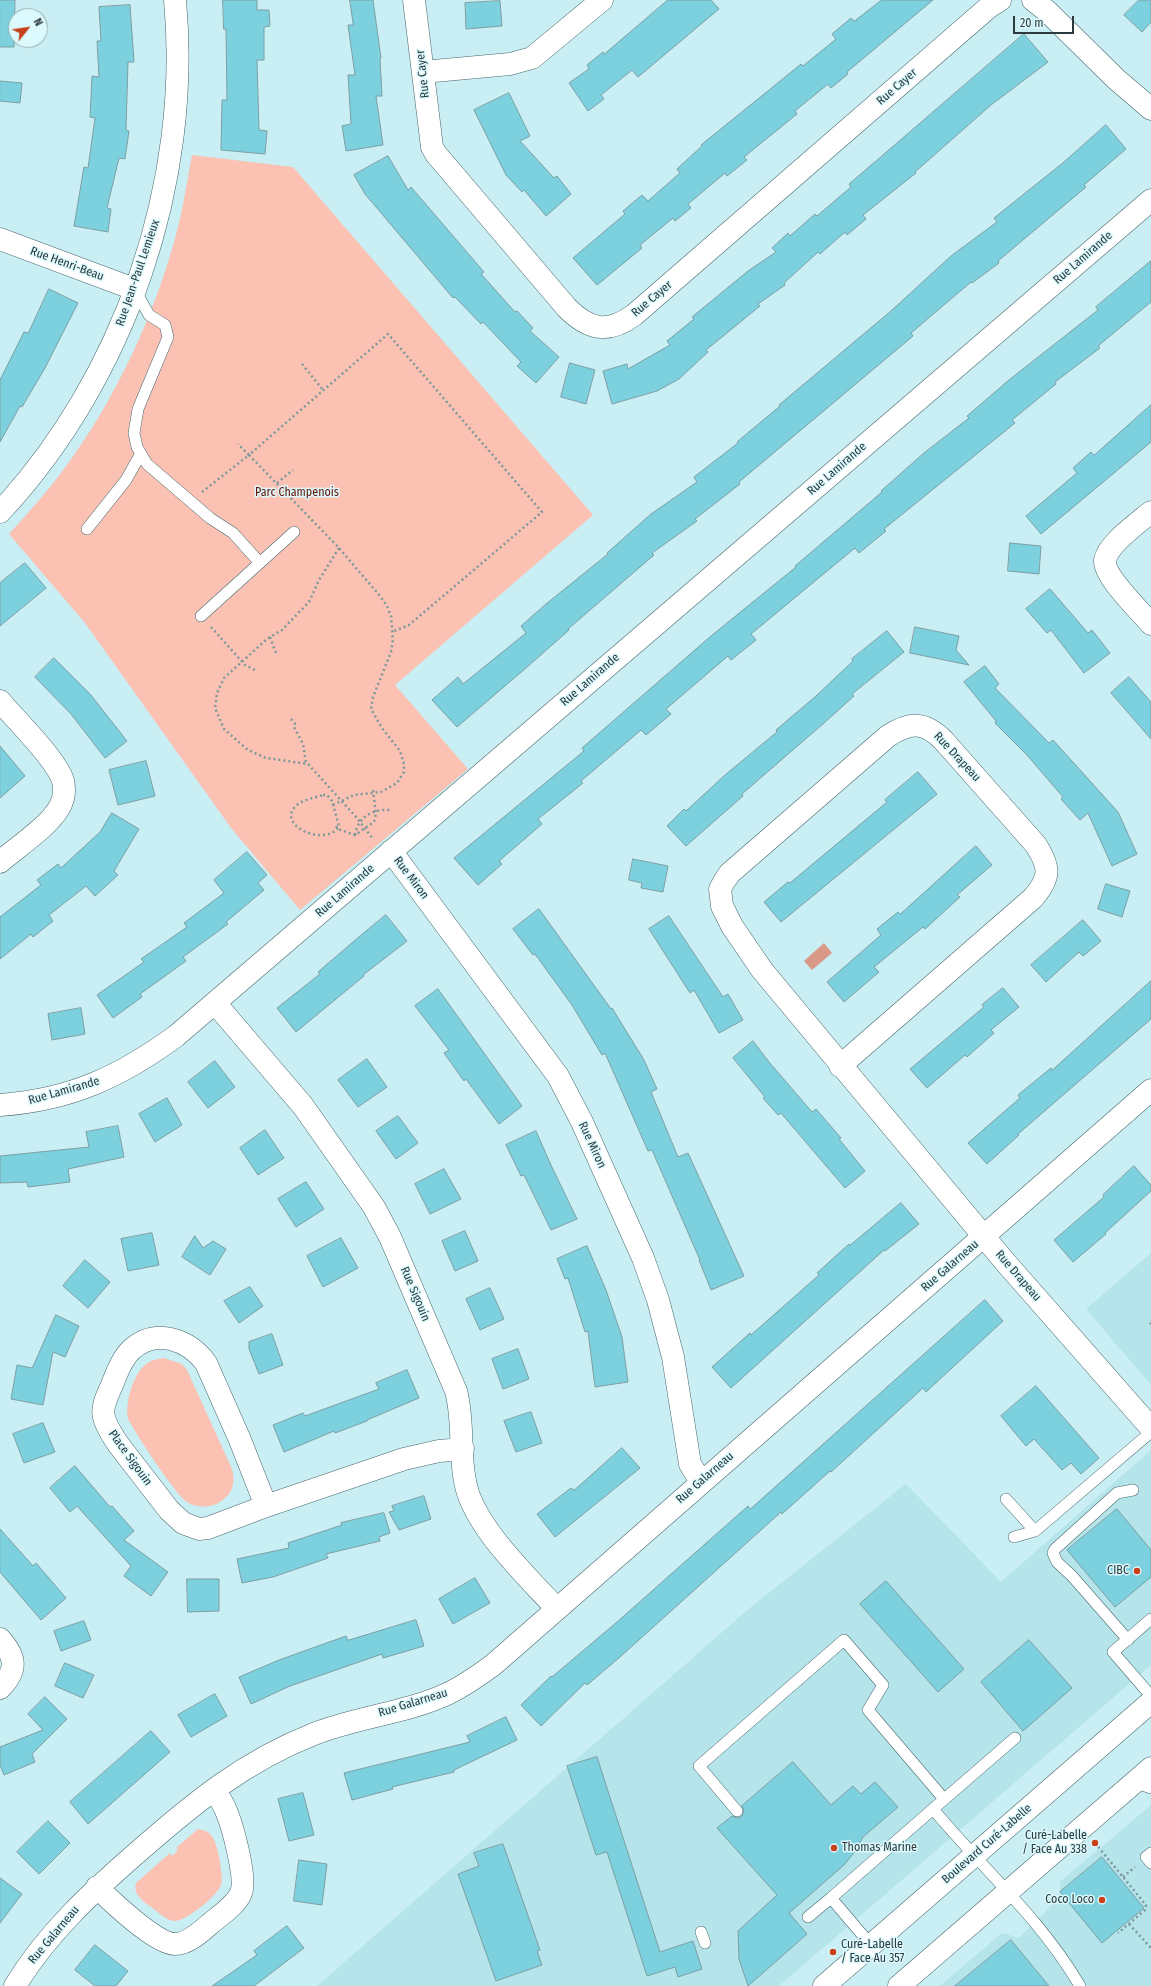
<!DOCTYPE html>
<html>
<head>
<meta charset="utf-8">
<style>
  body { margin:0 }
  #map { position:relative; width:1151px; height:1986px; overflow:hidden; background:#c9eef3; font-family:"Fira Sans Condensed",sans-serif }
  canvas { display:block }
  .north { position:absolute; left:8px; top:8px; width:40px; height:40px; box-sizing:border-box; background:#dcf9fe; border:1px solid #95adb0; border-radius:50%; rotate:60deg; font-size:11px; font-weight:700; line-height:16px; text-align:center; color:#2b3a3c }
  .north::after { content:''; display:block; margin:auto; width:14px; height:18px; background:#c83f1a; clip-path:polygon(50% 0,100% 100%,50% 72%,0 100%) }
  .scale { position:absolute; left:1013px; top:16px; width:61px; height:18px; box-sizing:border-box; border:2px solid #2b3a3c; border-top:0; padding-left:5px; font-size:12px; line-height:14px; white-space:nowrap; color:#2b3a3c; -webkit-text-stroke:3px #dcf9fe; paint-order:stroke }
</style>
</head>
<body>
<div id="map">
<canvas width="1151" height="1986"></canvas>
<div class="north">N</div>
<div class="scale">20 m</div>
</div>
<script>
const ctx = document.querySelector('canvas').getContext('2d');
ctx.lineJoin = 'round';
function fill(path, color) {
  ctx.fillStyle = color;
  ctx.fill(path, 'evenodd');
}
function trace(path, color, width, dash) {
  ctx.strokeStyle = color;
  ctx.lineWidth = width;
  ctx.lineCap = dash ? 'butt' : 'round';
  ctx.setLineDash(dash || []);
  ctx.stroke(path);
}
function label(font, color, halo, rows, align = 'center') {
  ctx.font = font + ' "Fira Sans Condensed",sans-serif';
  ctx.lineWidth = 3;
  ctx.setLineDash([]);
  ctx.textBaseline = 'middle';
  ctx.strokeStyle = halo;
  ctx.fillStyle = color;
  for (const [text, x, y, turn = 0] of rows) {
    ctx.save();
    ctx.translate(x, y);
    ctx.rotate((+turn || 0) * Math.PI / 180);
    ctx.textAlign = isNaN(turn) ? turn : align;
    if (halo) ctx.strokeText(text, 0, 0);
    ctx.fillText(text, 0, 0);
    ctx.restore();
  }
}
const built = new Path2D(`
  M 1151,1253 L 1151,1385 L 1086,1309 Z
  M 1151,1450 L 1151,1665 L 779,1986 L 317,1986 L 751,1607 L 906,1484 L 1001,1582 Z
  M 1151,1805 L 1151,1986 L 940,1986 L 1002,1933 L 1019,1938 L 1060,1897 L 1060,1882 Z`);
const green = new Path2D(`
  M 192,155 L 293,167 L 593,515 L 395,685 L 468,769 L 300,910 L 231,828 L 85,623 L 9,534 C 28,513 47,492 64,469 C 115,400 153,319 176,235 C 183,209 187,182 192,155 Z
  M 164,1358 L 182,1364 L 187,1370 L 232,1469 C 235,1480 234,1491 224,1499 C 214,1508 198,1509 187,1502 C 175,1494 136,1434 128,1419 C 125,1404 132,1377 144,1366 C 150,1360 157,1359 164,1358 Z
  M 198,1829 C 204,1830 210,1832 213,1838 C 218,1846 224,1877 221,1885 C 217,1896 185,1922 174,1921 C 165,1920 155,1909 148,1905 C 140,1899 133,1892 136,1883 L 170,1853 L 172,1856 L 178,1850 L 176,1848 Z`);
const water = new Path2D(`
  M 824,943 L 832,953 L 812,970 L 804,961 Z`);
const building = new Path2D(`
  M 0,0 L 15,0 L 14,47 L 0,47 Z
  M 223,0 L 257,0 L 257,10 L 269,10 L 270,26 L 264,27 L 264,60 L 257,60 L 259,130 L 267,131 L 265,154 L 221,150 L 222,100 L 227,100 L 226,29 L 224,29 Z
  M 350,0 L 373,0 L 381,58 L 380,59 L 382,96 L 376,96 L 383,145 L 346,151 L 342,126 L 351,124 L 348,75 L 355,75 L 348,25 L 353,25 Z
  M 668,0 L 711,0 L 719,9 L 638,77 L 632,70 L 601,95 L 604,99 L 588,111 L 569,83 L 589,69 L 587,65 L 603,52 L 604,54 Z
  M 882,0 L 933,0 L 847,72 L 848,74 L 831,88 L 828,84 L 795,111 L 797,114 L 744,157 L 747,160 L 727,176 L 725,173 L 688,204 L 691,208 L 675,221 L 673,218 L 640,245 L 642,248 L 597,285 L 573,258 L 625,214 L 623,211 L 642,195 L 648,201 L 680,173 L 677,169 L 702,146 L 701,145 L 774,86 L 801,64 L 803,66 L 836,39 L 832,34 L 851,18 L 854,21 Z
  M 1139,0 L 1151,0 L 1151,22 L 1142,32 L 1124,15 Z
  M 500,1 L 502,26 L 466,29 L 465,3 Z
  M 130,5 L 134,62 L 128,62 L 126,130 L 129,131 L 125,159 L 119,158 L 107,208 L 111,209 L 108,232 L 74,226 L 84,167 L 88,168 L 95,118 L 90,117 L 92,76 L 99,77 L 97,41 L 101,41 L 99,7 Z
  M 1024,34 L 1048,62 L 991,105 L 915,172 L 916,173 L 863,215 L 866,219 L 847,235 L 845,232 L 820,254 L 818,252 L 784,283 L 785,285 L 758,304 L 760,306 L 706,350 L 708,352 L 679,379 L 657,391 L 612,404 L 603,371 L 627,364 L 628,369 L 670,345 L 667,341 L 694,319 L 692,317 L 748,271 L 776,252 L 772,248 L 788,233 L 790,236 L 815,214 L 817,216 L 851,187 L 849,184 L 876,161 Z
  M 0,81 L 22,83 L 20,103 L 0,101 Z
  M 509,93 L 530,136 L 520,141 L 554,178 L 557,176 L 571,194 L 546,216 L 524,190 L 522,192 L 506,175 L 474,110 Z
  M 1106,125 L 1126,149 L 1084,185 L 1086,187 L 998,261 L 999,263 L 972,283 L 971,282 L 911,333 L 913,336 L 739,482 L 740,484 L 695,519 L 697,521 L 652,553 L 654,555 L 568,629 L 569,630 L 526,668 L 457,727 L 432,700 L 458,677 L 463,684 L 526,633 L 521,626 L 546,604 L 608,554 L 607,553 L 651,514 L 697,482 L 694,477 L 738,443 L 737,442 L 780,406 L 779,405 L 891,311 L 951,256 L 997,222 L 994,218 L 1064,162 Z
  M 388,156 L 408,190 L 411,187 L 484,272 L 481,274 L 515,312 L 517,311 L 533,328 L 530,331 L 559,357 L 536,383 L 517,366 L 521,362 L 483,322 L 481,324 L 455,297 L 453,298 L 365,194 L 354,175 Z
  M 1151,261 L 1151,302 L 1098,346 L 1100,348 L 1055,382 L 1056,384 L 1012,420 L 1015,423 L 884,529 L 886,531 L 859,553 L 855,548 L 751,634 L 756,640 L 731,660 L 728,656 L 666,709 L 671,714 L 646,735 L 641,730 L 581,781 L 583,783 L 538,819 L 542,824 L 499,861 L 502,864 L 478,885 L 454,858 L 584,751 L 582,748 L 711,636 L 796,567 L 795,566 L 882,492 L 881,491 L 924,453 L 969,418 L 967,416 L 1009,380 L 1098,310 L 1096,307 Z
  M 49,289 L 78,303 L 45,368 L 22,407 L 20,406 L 0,442 L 0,380 L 24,332 L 28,333 Z
  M 570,363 L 595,370 L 586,404 L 561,397 Z
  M 1151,405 L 1151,442 L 1041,534 L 1026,516 L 1077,473 L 1073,468 L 1091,452 L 1094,455 Z
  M 1010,543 L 1041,546 L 1039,574 L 1008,571 Z
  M 25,563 L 46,588 L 0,626 L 0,583 Z
  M 1050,589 L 1088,633 L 1092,630 L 1110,653 L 1084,673 L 1051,630 L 1047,633 L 1026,609 Z
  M 915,627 L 959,636 L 956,650 L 969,665 L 910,653 Z
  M 887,631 L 904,652 L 852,694 L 854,696 L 824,723 L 742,794 L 743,796 L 686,846 L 667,826 L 684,809 L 686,811 L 725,775 L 777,732 L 776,730 L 816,696 L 853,661 L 852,659 Z
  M 54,658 L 90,694 L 127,741 L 105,758 L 71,714 L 35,677 Z
  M 985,666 L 999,684 L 995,688 L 1049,743 L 1053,740 L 1118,812 L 1137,854 L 1112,866 L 1088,813 L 1080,820 L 1061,799 L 1063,797 L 1027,755 L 995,723 L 996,721 L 964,682 Z
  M 1129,677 L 1151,702 L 1151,739 L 1111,693 Z
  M 0,746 L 25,776 L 0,798 Z
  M 146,761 L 155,796 L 118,805 L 109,770 Z
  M 918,772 L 937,794 L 781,922 L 764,902 L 788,882 L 790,883 L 887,802 L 885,800 Z
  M 112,813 L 139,829 L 114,871 L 118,875 L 95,896 L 86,886 L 49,915 L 53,921 L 33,937 L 31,934 L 0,959 L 0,917 L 41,885 L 37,880 L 58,864 L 61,868 L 100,832 Z
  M 976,846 L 992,865 L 957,895 L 960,897 L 925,929 L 923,927 L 874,967 L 879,972 L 844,1002 L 827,982 L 881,935 L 877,929 L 898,912 L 900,914 Z
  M 247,852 L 267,875 L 258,883 L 264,890 L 226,922 L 228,924 L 183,957 L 186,961 L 140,994 L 142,997 L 113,1018 L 97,995 L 144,962 L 141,959 L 187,927 L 184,923 L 224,893 L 214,880 Z
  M 633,859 L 668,866 L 663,892 L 641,888 L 642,883 L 629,880 Z
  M 1106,884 L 1130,891 L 1122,917 L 1098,909 Z
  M 539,909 L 611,1009 L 612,1008 L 644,1060 L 657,1089 L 651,1092 L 678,1157 L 688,1153 L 744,1276 L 711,1290 L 699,1260 L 700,1260 L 652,1150 L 648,1151 L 605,1053 L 602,1055 L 572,1005 L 535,954 L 533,955 L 513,929 Z
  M 386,915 L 407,941 L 363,975 L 364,976 L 296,1032 L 277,1008 L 320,974 L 318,972 L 360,936 Z
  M 669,916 L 723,997 L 728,994 L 743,1020 L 719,1033 L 694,990 L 690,993 L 649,929 Z
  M 1083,920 L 1101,941 L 1083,956 L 1079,952 L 1046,982 L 1031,965 Z
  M 1151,981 L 1151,1019 L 1018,1134 L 1019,1135 L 987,1164 L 968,1143 L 1020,1098 L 1018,1095 L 1051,1068 L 1052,1070 Z
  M 1003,988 L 1019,1007 L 991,1030 L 994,1033 L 967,1057 L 965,1055 L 927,1088 L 910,1069 L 984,1007 L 982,1005 Z
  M 438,989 L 522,1106 L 499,1124 L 466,1079 L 464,1081 L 444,1053 L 449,1050 L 415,1006 Z
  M 81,1008 L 85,1034 L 52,1040 L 48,1014 Z
  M 753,1041 L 769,1062 L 812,1112 L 816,1109 L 841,1138 L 839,1139 L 865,1171 L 845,1188 L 781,1113 L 778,1115 L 763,1098 L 765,1097 L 733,1058 Z
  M 367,1059 L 387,1087 L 358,1107 L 338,1080 Z
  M 215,1061 L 235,1087 L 208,1108 L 188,1082 Z
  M 167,1098 L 182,1125 L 155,1142 L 139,1114 Z
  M 398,1116 L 418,1143 L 396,1159 L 376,1131 Z
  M 118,1126 L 124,1157 L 68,1169 L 70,1182 L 28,1187 L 27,1182 L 0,1183 L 0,1156 L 89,1147 L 86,1132 Z
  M 265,1130 L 284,1158 L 258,1175 L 240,1148 Z
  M 536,1131 L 550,1163 L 577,1219 L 551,1230 L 524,1175 L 521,1176 L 506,1145 Z
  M 1134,1166 L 1151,1185 L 1151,1191 L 1105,1233 L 1106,1234 L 1073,1262 L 1054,1240 L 1104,1197 L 1103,1195 Z
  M 444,1169 L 461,1199 L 430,1214 L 415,1184 Z
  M 306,1182 L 324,1209 L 296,1227 L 278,1199 Z
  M 901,1203 L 919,1224 L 885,1251 L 884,1250 L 731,1388 L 712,1367 L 750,1333 L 751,1335 L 819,1275 L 817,1273 L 849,1244 L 850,1245 Z
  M 465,1231 L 478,1261 L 455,1271 L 442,1241 Z
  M 152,1233 L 159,1265 L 128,1271 L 121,1239 Z
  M 195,1236 L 203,1248 L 213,1241 L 226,1249 L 210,1275 L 182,1257 Z
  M 341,1238 L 358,1268 L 323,1287 L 307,1256 Z
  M 587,1246 L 606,1290 L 622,1337 L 628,1382 L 595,1387 L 588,1331 L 585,1332 L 568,1278 L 565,1279 L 557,1259 Z
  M 85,1260 L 110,1282 L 88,1308 L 63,1286 Z
  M 250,1287 L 263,1306 L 239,1323 L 224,1301 Z
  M 490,1288 L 504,1319 L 480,1330 L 466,1299 Z
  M 985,1300 L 1003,1321 L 926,1392 L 923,1388 L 831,1472 L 830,1471 L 782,1514 L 781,1512 L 620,1657 L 587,1685 L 585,1683 L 541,1726 L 521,1705 L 551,1676 L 552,1677 L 617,1622 L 748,1506 L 750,1509 Z
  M 56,1315 L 79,1326 L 65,1357 L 53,1352 L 43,1405 L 11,1399 L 17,1365 L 32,1368 Z
  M 272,1334 L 283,1365 L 259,1374 L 249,1349 L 249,1342 Z
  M 518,1349 L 529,1379 L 503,1389 L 492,1359 Z
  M 407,1370 L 419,1398 L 367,1420 L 367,1421 L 335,1433 L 334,1431 L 284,1452 L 273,1425 L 303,1413 L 305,1416 L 379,1389 L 376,1383 Z
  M 1036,1386 L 1099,1458 L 1081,1474 L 1071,1463 L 1062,1470 L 1034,1439 L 1026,1446 L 1001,1416 Z
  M 531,1412 L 542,1443 L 516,1452 L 504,1421 Z
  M 43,1423 L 55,1452 L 24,1463 L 13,1434 Z
  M 622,1448 L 640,1468 L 555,1537 L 537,1514 L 571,1488 L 574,1490 Z
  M 75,1466 L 110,1507 L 112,1506 L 134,1531 L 124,1540 L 168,1572 L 151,1596 L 124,1576 L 131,1566 L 77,1506 L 70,1512 L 50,1488 Z
  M 424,1496 L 431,1519 L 399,1530 L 389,1512 L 394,1511 L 392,1506 Z
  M 1117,1509 L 1151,1550 L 1151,1577 L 1115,1607 L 1067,1550 Z
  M 384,1513 L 390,1533 L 379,1537 L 380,1541 L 326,1554 L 328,1558 L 273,1577 L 242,1583 L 237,1559 L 289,1548 L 288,1543 L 342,1525 L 341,1523 Z
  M 0,1529 L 33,1566 L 36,1563 L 66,1598 L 41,1620 L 0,1572 Z
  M 475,1578 L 490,1603 L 453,1624 L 439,1599 Z
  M 187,1579 L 219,1579 L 219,1611 L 188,1612 Z
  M 886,1581 L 964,1669 L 938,1692 L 860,1604 Z
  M 416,1620 L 424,1646 L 383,1658 L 382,1654 L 290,1686 L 251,1704 L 239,1677 L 279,1660 L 346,1636 L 348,1640 Z
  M 84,1621 L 91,1640 L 61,1651 L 54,1631 Z
  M 1029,1640 L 1072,1688 L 1023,1731 L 981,1682 Z
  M 65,1663 L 94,1675 L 83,1698 L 55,1686 Z
  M 215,1694 L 227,1716 L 191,1737 L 178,1715 Z
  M 45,1697 L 67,1719 L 32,1754 L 35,1762 L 4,1775 L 0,1765 L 0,1747 L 43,1730 L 28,1714 Z
  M 506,1717 L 517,1740 L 454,1770 L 454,1772 L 392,1787 L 393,1789 L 352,1800 L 344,1773 L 470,1742 L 467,1736 Z
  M 151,1731 L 170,1752 L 88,1824 L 70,1802 Z
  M 597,1757 L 660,1952 L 693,1941 L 702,1969 L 678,1977 L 675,1967 L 647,1976 L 607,1852 L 596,1855 L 567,1766 Z
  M 793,1762 L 831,1805 L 853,1786 L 861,1794 L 875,1782 L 898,1807 L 863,1837 L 853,1854 L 844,1865 L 789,1913 L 807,1934 L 748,1986 L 739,1959 L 738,1931 L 777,1895 L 717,1828 L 732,1816 L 738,1818 L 742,1816 L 744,1810 L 742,1806 Z
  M 303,1793 L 314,1835 L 289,1841 L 278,1799 Z
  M 48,1821 L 70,1843 L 39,1874 L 17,1852 Z
  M 503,1844 L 540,1950 L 537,1951 L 542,1965 L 496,1981 L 458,1874 L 479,1866 L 474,1853 Z
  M 1102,1857 L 1144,1908 L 1102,1943 L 1060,1892 Z
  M 299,1860 L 327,1864 L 322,1905 L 294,1901 Z
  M 0,1878 L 22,1894 L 0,1923 Z
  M 287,1926 L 304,1948 L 254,1986 L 212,1986 L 257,1955 L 254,1951 Z
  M 1011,1940 L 1049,1986 L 955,1986 Z
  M 95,1945 L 128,1971 L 116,1986 L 95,1986 L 75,1970 Z`);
const path = new Path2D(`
  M 302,364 L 323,390
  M 277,483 L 293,470
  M 202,492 L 249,455 L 238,444
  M 339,548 L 319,580 L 309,602 L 282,630 L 267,639 L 224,678 L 217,693 L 215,708 L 224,729 L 248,750 L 266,758 L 308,764 L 357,818 L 373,839
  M 211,627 L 245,665 L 255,670
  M 270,637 L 276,653
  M 291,719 L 295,724 L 294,727 L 303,744 L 306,763
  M 323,795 L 327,795 L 332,801 L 339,826 C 328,847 279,828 294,808 C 300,800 314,798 323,795 Z
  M 333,805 L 354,795 L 381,792 L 397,783 L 404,772 L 404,764 L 400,751 L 382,728 L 371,709 L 373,697 L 391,652 L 393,640 L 391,616 L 387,606 L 380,596 L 339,548 L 249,455 L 388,334 L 542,512 L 409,625 L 392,632
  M 336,826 L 338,829 L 355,835 L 374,822 L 376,814 L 373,790
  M 355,835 C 358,817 372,809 390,810
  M 1150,1324 L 1151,1323
  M 1095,1843 L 1146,1905 L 1145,1910 L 1118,1933
  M 1123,1877 L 1135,1867
  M 1129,1924 L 1151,1948`);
const service = new Path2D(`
  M 135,290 L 149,315 L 165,325 L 168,337 L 138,409 L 134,433 L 137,447 L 147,464 L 210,518 L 233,533 L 260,563
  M 87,529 L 126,480 L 140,455
  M 201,616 L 294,532
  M 1006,1499 L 1035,1531 L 1151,1432
  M 1014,1537 L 1035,1531
  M 1151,1619 L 1113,1652 L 1151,1696
  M 1128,1640 L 1072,1576 L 1057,1562 L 1053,1553 L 1055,1549 L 1117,1493 L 1133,1490
  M 1015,1738 L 933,1809 C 982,1868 1041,1919 1080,1986
  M 1134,1782 L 1151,1788
  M 737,1811 L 699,1766 L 844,1640 L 883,1685 L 868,1710 L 944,1799
  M 1151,1853 L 1146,1857 L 1151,1863
  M 808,1917 L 831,1898
  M 701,1932 L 705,1943
  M 871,1945 L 831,1898 L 933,1809`);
const minor = new Path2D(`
  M 414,0 L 432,147 L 436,154 L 567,308 C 589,330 608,334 634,315 L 989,7 L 1000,0
  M 1033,0 L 1048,12 L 1116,79 L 1151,109
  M 423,72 L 510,64 L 532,58 L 602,0
  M 0,239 L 134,289
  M 0,512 C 125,378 192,182 175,0
  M 1151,512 C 1139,522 1108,544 1105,560 C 1103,576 1141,612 1151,624
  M 0,701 C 15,719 57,760 63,781 C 65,790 64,800 59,808 C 49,826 16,848 0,862
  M 391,851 L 558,1076 L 582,1122 L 643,1258 L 658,1300 L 673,1357 L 690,1464 L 701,1482
  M 215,1003 L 303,1106 L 374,1207 L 390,1237 L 456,1391 C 464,1421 459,1451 465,1481 C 472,1525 527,1576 556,1608
  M 840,1066 L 1033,898 C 1051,877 1050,867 1036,845 L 943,740 C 924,721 910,722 888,736 L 730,873 L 725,880 L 720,889 L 722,906 L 732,926 L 762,970 L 1006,1263 L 1151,1428
  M 0,1105 C 70,1100 120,1077 176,1036 L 1151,200
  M 266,1506 L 240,1440 L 206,1363 C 189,1340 156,1327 131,1350 C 122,1359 117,1372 112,1385 C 108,1394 101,1407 104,1417 C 106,1427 113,1436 118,1444 L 169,1510 L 183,1523 L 199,1529 L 208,1528 L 266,1506 L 404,1459 L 439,1451 L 463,1449
  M 0,1639 C 16,1657 18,1670 0,1688
  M 97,1887 C 111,1901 156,1944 175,1944 C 188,1944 202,1931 211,1923 C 221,1915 236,1905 241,1893 C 247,1879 233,1828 227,1813 C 224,1805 219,1797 214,1790
  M 15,1986 C 47,1933 93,1891 139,1851 C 195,1802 245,1761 314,1734 C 357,1717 406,1713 447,1694 C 464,1686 478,1676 493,1665 L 1151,1090`);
const primary = new Path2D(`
  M 824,1986 L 1151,1702
  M 899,1986 L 1151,1768`);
const markers = [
  [1137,1571,4,"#c83f1a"],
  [1095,1843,4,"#c83f1a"],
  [834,1848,4,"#c83f1a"],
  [1102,1900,4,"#c83f1a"],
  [833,1952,4,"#c83f1a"]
];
const streetNames = [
  ["Rue Cayer",423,74,-96],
  ["Rue Cayer",897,87,-41],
  ["Rue Lamirande",1083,258,-41],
  ["Rue Henri-Beau",67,264,20],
  ["Rue Jean-Paul Lemieux",138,273,-71],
  ["Rue Cayer",652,299,-40],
  ["Rue Lamirande",837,469,-41],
  ["Rue Lamirande",590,680,-41],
  ["Rue Drapeau",957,757,47],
  ["Rue Miron",411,878,53],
  ["Rue Lamirande",345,891,-41],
  ["Rue Lamirande",64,1091,-16],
  ["Rue Miron",592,1145,65],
  ["Rue Galarneau",950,1266,-41],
  ["Rue Drapeau",1018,1276,49],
  ["Rue Sigouin",415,1294,67],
  ["Place Sigouin",130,1458,54],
  ["Rue Galarneau",705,1478,-41],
  ["Rue Galarneau",413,1703,-17],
  ["Boulevard Curé-Labelle",987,1844,-41],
  ["Rue Galarneau",54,1935,-50]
];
const parkNames = [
  ["Parc Champenois",297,493]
];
const poiNames = [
  ["CIBC",1129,1571],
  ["Curé-Labelle",1087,1836],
  ["/ Face Au 338",1087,1850],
  ["Thomas Marine",842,1848,"left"],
  ["Coco Loco",1094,1900],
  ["Curé-Labelle",841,1945,"left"],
  ["/ Face Au 357",841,1959,"left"]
];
fill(built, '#b5e4ea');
fill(green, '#fbc2b3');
fill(water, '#da9887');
fill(building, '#7dd0dd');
trace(building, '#7c9fa4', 1);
trace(service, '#46676c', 12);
trace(minor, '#46676c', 23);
trace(primary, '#46676c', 23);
trace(path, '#7d989b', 2.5, [2, 3]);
trace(service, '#fff', 11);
trace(minor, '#fff', 22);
trace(primary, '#fff', 22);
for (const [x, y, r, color] of markers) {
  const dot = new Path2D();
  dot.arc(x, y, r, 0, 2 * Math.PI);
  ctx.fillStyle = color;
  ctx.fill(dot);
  trace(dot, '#dcf9fe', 1.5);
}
label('12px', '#2b3a3c', '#dcf9fe', streetNames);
label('12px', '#601300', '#dcf9fe', parkNames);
label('12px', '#2b3a3c', '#dcf9fe', poiNames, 'right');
</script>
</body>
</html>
